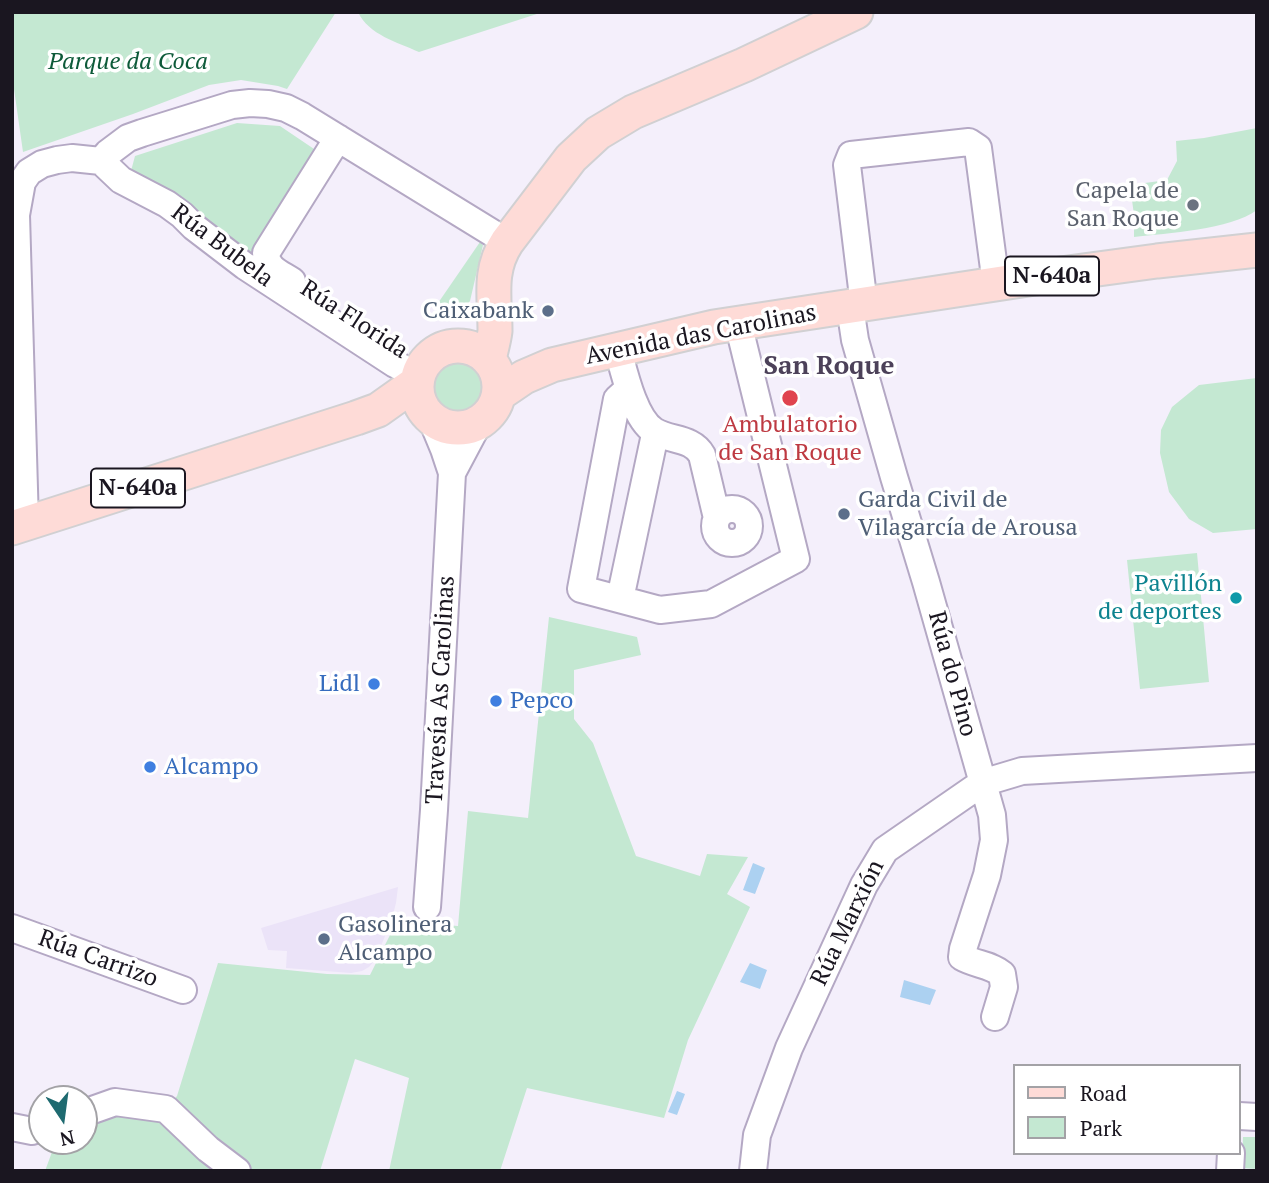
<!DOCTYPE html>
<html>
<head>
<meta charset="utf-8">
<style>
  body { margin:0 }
  #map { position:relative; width:1269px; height:1183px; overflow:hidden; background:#f4effb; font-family:"PT Serif",serif }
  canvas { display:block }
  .frame { position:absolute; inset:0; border:14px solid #1a1620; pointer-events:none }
  .legend { position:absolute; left:1013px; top:1064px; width:228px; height:91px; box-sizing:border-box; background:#fff; border:2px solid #a3a2a6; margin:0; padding:9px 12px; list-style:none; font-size:21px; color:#1a1620 }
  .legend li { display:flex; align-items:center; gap:14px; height:35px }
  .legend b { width:35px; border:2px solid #a3a2a6 }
  .north { position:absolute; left:28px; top:1085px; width:70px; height:70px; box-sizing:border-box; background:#fff; border:2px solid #a3a2a6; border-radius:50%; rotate:167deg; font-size:19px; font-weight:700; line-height:28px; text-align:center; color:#1a1620 }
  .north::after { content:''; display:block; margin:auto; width:24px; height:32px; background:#1e6a70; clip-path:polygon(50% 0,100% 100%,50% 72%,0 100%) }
</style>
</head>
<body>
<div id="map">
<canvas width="1269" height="1183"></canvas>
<div class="frame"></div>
<ul class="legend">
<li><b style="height:9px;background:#fedbd7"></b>Road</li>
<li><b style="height:19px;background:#c4e8d2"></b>Park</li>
</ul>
<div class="north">N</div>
</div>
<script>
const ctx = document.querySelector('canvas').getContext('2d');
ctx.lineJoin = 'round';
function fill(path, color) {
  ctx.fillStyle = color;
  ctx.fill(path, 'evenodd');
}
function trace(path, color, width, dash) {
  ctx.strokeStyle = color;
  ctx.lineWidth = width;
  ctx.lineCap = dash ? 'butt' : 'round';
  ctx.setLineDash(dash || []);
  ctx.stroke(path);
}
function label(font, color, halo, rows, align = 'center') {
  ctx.font = font + ' "PT Serif",serif';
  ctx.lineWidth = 7;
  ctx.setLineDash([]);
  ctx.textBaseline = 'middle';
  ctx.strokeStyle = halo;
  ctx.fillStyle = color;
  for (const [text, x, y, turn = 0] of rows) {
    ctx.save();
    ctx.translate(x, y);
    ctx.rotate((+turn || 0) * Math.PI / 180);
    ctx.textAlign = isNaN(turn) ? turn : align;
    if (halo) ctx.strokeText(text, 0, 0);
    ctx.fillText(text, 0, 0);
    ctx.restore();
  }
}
const commercial = new Path2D(`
  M 398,887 L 396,903 L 391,922 L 375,960 L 369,967 L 362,971 L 351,973 L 286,968 L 287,951 L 268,950 L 261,928 Z`);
const green = new Path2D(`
  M 12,12 L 336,12 L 287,89 L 278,86 L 241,80 L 209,85 L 133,114 L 23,152 L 12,75 Z
  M 358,12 L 543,12 L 419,52 C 397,42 369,35 358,12 Z
  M 237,123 L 280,126 L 317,151 L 251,261 L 131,171 L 135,156 Z
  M 1257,128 L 1257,210 C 1230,230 1167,233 1134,237 L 1134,215 L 1130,185 L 1167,180 L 1177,161 L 1176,141 L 1204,138 Z
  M 480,242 L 483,245 L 470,301 L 460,314 L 441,319 L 438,316 L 436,306 Z
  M429 386a28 28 0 1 1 56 0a28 28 0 1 1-56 0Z
  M 1257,378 L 1257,529 L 1213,533 L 1189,519 L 1169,492 L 1160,453 L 1161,430 L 1172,407 L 1183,398 L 1199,385 Z
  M 1197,553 L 1209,682 L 1140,689 L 1127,560 Z
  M 549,617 L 637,637 L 641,655 L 574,670 L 574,719 L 593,743 L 636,856 L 700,876 L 707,854 L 748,857 L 727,894 L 750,907 L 688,1040 L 664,1118 L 527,1088 L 500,1171 L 389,1171 L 409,1078 L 355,1059 L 320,1171 L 45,1171 L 56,1141 L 84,1141 L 84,1113 L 166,1109 L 177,1096 L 218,963 L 327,974 L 370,975 L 397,921 L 458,926 L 468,811 L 528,818 Z
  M 1243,1137 L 1257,1137 L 1257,1169 L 1242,1168 Z`);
const water = new Path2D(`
  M 753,863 L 765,868 L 755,894 L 743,890 Z
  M 750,963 L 767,970 L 760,989 L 740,982 Z
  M 904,980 L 936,990 L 930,1005 L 900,997 Z
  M 677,1091 L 685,1094 L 677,1115 L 668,1112 Z`);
const minor = new Path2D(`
  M 101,161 L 108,153 L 128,138 L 142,133 L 232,105 L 250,103 L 268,104 L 286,108 L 302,116 L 507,242
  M 292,281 C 280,273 266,269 266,253 L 338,138
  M 864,305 L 847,165 L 851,155 L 969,142 L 978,148 L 996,284
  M 850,307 L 855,340 L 894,477 L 926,582 L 992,815 L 994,840 L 987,875 L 963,949 L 962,957 C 976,965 990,964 1002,974 L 1004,987 L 995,1017
  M 618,350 C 624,372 634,418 654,431 C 670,441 692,437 702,455 L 717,518
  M 628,389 L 617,399 L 581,589 L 660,610 L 711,604 L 796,559 L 738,323
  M 452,473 L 478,424
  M715 526a17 17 0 1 1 34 0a17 17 0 1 1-34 0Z
  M 25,523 L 16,215 L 22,182 L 29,172 L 42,164 L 57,160 L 72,158 L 101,161 L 121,180 L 167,204 L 182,215 L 194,227 L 245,266 L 395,364 L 418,376
  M 620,599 L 654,439 L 654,431
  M 427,907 L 434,810 L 452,473 L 444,449 L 432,420
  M 12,928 L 183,990
  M 84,1113 L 115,1102 L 166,1109 L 208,1149 L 237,1171
  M 1239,1116 L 1257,1117
  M 12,1127 L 32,1131 L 42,1127
  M 753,1171 L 757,1135 L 789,1048 L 864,885 L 885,850 L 982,783 L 1022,771 L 1257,758
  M 1230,1171 L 1231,1153`);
const major = new Path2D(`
  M417 387a41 41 0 1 1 82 0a41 41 0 1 1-82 0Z
  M 489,359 C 491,350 494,340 495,331 C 495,298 488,271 507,242 L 571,158 L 598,133 L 633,112 L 744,65 L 856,12
  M 499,394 L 524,377 L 552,365 L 714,327 L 1061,274 L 1157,261 L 1257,250
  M 12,528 L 356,418 L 378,410 L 416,383`);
const markers = [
  [1193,205,7,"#6b7280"],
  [548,311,7,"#5c6f8a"],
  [790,398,9,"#e0444e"],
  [844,514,7,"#5c6f8a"],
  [1236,598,7,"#0f9aa8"],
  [374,684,7,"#3f7fe0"],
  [496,701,7,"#3f7fe0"],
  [150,767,7,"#3f7fe0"],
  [324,939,7,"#5c6f8a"]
];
const shields = [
  [1052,276,94],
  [138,488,94]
];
const shieldNames = [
  ["N-640a",1052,276],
  ["N-640a",138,488]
];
const parkNames = [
  ["Parque da Coca",128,62]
];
const worshipNames = [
  ["Capela de",1179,191],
  ["San Roque",1179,219]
];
const streetNames = [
  ["Rúa Bubela",222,246,37],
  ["Rúa Florida",354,320,33],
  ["Avenida das Carolinas",701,335,-11],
  ["Rúa do Pino",952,674,75],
  ["Travesía As Carolinas",441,690,-87],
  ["Rúa Marxión",848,923,-64],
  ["Rúa Carrizo",98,959,20]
];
const serviceNames = [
  ["Caixabank",534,311,"right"],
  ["Garda Civil de",858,500],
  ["Vilagarcía de Arousa",858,528],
  ["Gasolinera",338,925],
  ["Alcampo",338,953]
];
const healthNames = [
  ["Ambulatorio",790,425],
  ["de San Roque",790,453]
];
const cultureNames = [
  ["Pavillón",1222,584],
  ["de deportes",1222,612]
];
const shopNames = [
  ["Lidl",360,684,"right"],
  ["Pepco",510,701],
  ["Alcampo",164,767]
];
const neighbourhoodNames = [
  ["San Roque",829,367]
];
fill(commercial, '#ebe3f8');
fill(green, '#c4e8d2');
fill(water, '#acd1f1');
trace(minor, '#b4a8c4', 30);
trace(major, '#d1d0d2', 37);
trace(minor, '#fff', 26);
trace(major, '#fedbd7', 33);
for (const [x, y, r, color] of markers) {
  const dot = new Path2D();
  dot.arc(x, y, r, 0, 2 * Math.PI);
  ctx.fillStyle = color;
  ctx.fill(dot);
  trace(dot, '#fff', 2.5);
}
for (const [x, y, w] of shields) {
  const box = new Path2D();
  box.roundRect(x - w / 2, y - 19.5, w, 39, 5);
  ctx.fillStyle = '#fff';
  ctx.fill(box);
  trace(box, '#1a1620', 2);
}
label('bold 23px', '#1a1620', null, shieldNames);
label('italic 24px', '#0d5a39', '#fff', parkNames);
label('24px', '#5b616d', '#fff', worshipNames, 'right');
label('24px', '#1a1620', '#fff', streetNames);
label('24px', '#4e5e75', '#fff', serviceNames, 'left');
label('24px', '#be3a42', '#fff', healthNames);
label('24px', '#0d838f', '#fff', cultureNames, 'right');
label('24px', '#366cbe', '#fff', shopNames, 'left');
label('bold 26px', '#4c4159', '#fff', neighbourhoodNames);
</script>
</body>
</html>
